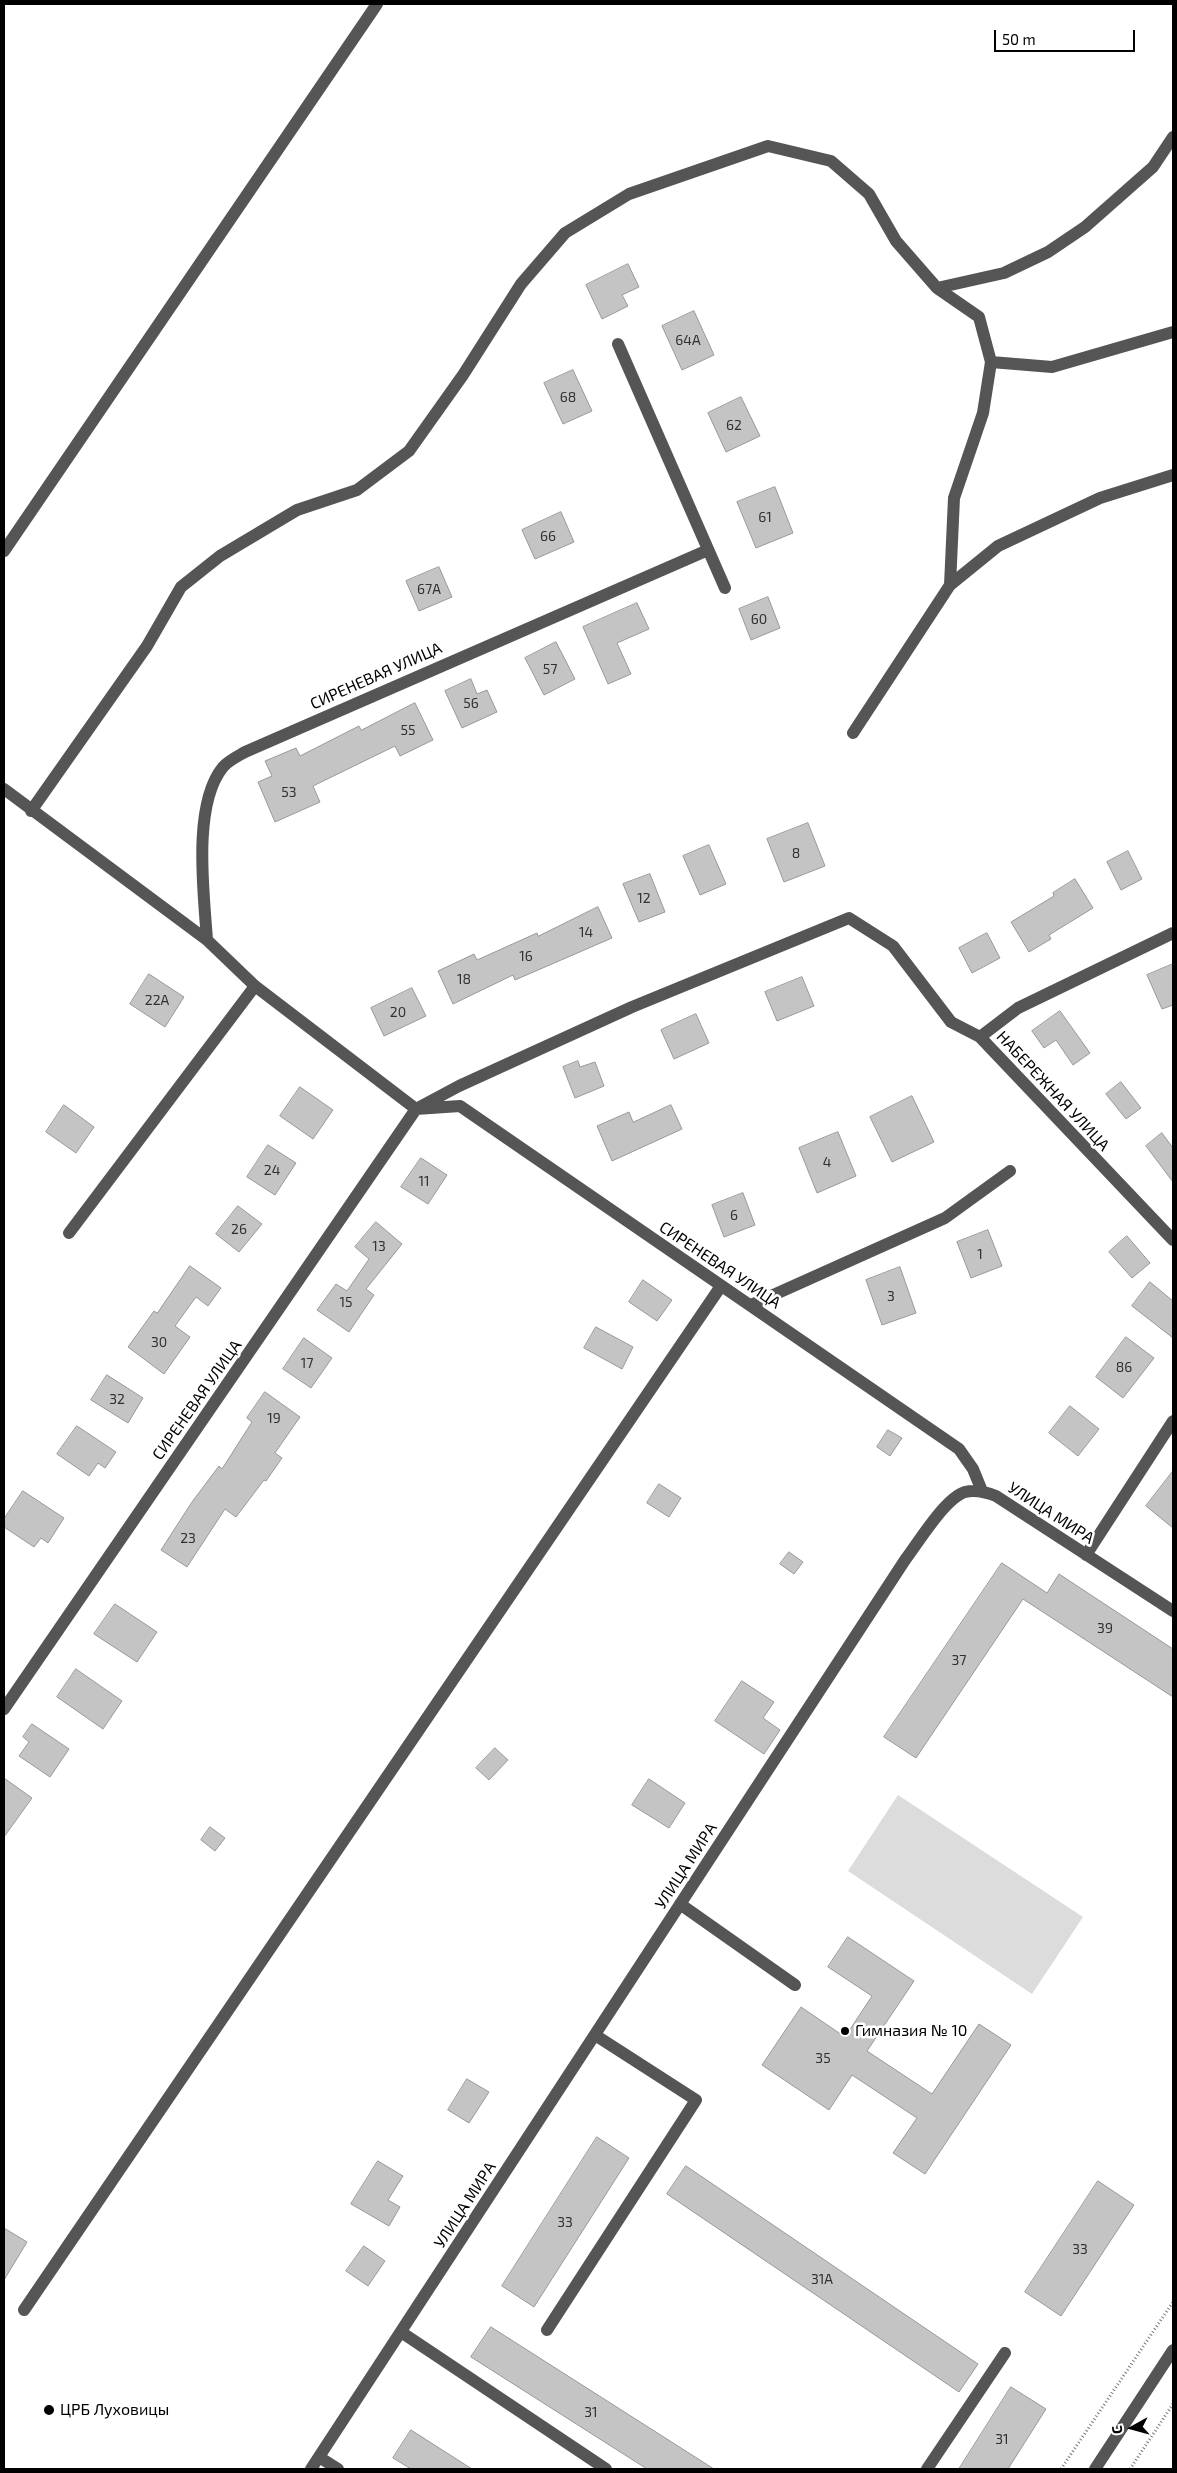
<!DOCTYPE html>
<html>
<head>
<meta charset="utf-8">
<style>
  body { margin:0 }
  #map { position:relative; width:1177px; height:2473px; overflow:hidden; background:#fff; font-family:"Exo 2",sans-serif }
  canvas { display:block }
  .frame { position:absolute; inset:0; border:5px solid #000; pointer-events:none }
  .north { position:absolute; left:1107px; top:2403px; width:50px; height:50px; -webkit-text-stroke:4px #fff; paint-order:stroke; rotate:263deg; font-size:14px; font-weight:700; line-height:20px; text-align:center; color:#000 }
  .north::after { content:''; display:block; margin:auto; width:18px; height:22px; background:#000; clip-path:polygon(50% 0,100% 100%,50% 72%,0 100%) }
  .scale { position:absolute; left:994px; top:30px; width:141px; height:22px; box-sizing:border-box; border:2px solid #000; border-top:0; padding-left:6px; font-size:15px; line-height:18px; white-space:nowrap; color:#000; -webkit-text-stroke:4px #fff; paint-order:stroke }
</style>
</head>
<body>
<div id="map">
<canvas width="1177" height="2473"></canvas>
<div class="frame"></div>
<div class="north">С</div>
<div class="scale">50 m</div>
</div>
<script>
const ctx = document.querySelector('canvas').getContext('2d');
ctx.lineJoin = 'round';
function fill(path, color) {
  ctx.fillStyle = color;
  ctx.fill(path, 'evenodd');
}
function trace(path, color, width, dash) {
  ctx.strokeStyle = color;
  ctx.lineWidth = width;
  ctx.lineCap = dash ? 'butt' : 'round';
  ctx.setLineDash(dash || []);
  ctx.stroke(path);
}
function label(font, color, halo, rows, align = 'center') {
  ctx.font = font + ' "Exo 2",sans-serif';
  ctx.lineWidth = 5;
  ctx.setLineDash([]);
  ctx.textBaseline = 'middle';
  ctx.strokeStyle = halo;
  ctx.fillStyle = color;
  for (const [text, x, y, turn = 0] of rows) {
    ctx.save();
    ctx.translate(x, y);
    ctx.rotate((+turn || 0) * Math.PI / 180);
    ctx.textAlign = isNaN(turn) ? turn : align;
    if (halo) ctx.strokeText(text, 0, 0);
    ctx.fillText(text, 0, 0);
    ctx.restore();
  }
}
const green = new Path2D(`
  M 898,1795 L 1083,1917 L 1032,1994 L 848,1871 Z`);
const building = new Path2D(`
  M 628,264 L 639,287 L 622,295 L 628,306 L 602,319 L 586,285 Z
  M 694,311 L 714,355 L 682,370 L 662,326 Z
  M 573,370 L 592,411 L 563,424 L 544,383 Z
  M 741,397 L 760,436 L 726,452 L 708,413 Z
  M 775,487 L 793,533 L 756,548 L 737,502 Z
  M 561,512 L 574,542 L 535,559 L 522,530 Z
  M 439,567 L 452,597 L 419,611 L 406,581 Z
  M 768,597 L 780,628 L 751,640 L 739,609 Z
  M 637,603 L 649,629 L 617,643 L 631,674 L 608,684 L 583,627 Z
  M 556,642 L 575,679 L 544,695 L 525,658 Z
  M 471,679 L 477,694 L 487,690 L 497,712 L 462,728 L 445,691 Z
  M 415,703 L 433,740 L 400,756 L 395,746 L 313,786 L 320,802 L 275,822 L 258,782 L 272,776 L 265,761 L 296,748 L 300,756 L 359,726 L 361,730 Z
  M 808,823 L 825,866 L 784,882 L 767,839 Z
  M 709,845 L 726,884 L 700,895 L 683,856 Z
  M 1128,851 L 1142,879 L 1121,890 L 1107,862 Z
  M 650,874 L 665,912 L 639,922 L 623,884 Z
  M 1075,879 L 1093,908 L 1049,935 L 1051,939 L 1029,952 L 1011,922 L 1054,896 L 1053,893 Z
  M 598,907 L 612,938 L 515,980 L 513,975 L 453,1004 L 438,971 L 474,954 L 477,960 L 537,933 L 538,936 Z
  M 987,933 L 1000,958 L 972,973 L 959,948 Z
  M 1173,964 L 1173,1005 L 1162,1009 L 1147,975 Z
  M 149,974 L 184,997 L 165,1027 L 130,1004 Z
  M 802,977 L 814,1006 L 777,1021 L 765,992 Z
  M 412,988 L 426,1016 L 384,1036 L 371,1008 Z
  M 1060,1011 L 1090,1053 L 1073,1065 L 1056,1040 L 1044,1048 L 1032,1031 Z
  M 696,1014 L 709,1043 L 674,1059 L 661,1030 Z
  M 578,1061 L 580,1067 L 595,1062 L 604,1086 L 575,1098 L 563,1067 Z
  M 1121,1082 L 1141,1108 L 1126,1119 L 1106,1094 Z
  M 300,1087 L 333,1110 L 313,1139 L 280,1116 Z
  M 912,1096 L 934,1142 L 892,1162 L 870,1117 Z
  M 64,1105 L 94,1127 L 76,1153 L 46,1132 Z
  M 671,1105 L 682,1129 L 612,1161 L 597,1126 L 629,1112 L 633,1122 Z
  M 838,1132 L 856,1176 L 817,1193 L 799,1148 Z
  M 1162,1133 L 1173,1148 L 1173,1182 L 1146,1146 Z
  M 268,1145 L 296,1163 L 275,1195 L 247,1177 Z
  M 421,1158 L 447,1175 L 428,1204 L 401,1187 Z
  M 743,1193 L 755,1225 L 724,1237 L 712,1205 Z
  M 238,1206 L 262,1224 L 239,1252 L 216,1234 Z
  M 376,1222 L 402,1244 L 366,1289 L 374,1295 L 349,1332 L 317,1310 L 336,1284 L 347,1291 L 369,1259 L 355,1247 Z
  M 988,1230 L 1002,1266 L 971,1278 L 957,1242 Z
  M 1127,1236 L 1150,1263 L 1132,1278 L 1109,1252 Z
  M 190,1266 L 221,1288 L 208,1306 L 196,1297 L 175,1326 L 190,1337 L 164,1374 L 128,1347 L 154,1311 L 157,1313 Z
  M 900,1267 L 916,1313 L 882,1325 L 866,1280 Z
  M 643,1280 L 672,1300 L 657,1321 L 629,1302 Z
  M 1150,1282 L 1173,1301 L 1173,1338 L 1132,1306 Z
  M 596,1327 L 633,1347 L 622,1369 L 584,1348 Z
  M 1126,1337 L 1154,1358 L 1123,1398 L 1096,1377 Z
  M 304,1338 L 332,1358 L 311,1388 L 283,1369 Z
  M 107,1375 L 143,1398 L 128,1423 L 91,1400 Z
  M 265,1392 L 300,1417 L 275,1453 L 282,1458 L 266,1481 L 264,1480 L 236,1517 L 225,1509 L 187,1567 L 161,1550 L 192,1502 L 219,1466 L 222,1469 L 252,1422 L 247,1418 Z
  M 1070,1406 L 1099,1429 L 1078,1456 L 1049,1433 Z
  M 77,1426 L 116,1452 L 105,1468 L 98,1463 L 89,1476 L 57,1454 Z
  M 888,1430 L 902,1438 L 890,1456 L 877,1447 Z
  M 1173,1471 L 1173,1528 L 1146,1506 Z
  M 659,1484 L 681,1498 L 669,1517 L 647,1503 Z
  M 23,1491 L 64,1518 L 48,1543 L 41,1538 L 34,1547 L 4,1527 L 4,1519 Z
  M 789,1552 L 803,1562 L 794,1574 L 780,1564 Z
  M 1002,1563 L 1047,1593 L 1059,1574 L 1173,1649 L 1173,1697 L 1023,1599 L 916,1758 L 884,1737 Z
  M 115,1604 L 157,1632 L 137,1662 L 94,1634 Z
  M 76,1669 L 122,1701 L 103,1729 L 57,1697 Z
  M 742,1681 L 774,1702 L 763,1718 L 780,1730 L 764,1754 L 715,1721 Z
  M 32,1724 L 69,1749 L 50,1777 L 19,1756 L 29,1742 L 23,1737 Z
  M 495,1748 L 508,1760 L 489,1780 L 476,1768 Z
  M 4,1778 L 32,1798 L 4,1837 Z
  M 649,1779 L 685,1803 L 669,1828 L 632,1805 Z
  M 210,1827 L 225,1838 L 215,1851 L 201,1840 Z
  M 848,1937 L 914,1981 L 867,2051 L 932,2094 L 979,2024 L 1011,2045 L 925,2174 L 893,2153 L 917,2118 L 852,2075 L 829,2110 L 762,2065 L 801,2007 L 845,2037 L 872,1996 L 828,1967 Z
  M 467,2079 L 489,2092 L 469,2123 L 448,2110 Z
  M 597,2137 L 629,2158 L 534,2307 L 502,2286 Z
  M 378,2161 L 403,2176 L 388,2200 L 400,2207 L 389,2226 L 351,2204 Z
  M 686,2166 L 978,2364 L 959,2392 L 667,2194 Z
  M 1098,2181 L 1134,2205 L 1061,2316 L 1025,2292 Z
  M 4,2228 L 27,2242 L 4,2280 Z
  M 364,2246 L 385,2261 L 368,2286 L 346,2271 Z
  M 491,2327 L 714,2469 L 647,2469 L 471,2357 Z
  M 1011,2387 L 1046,2409 L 1008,2469 L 959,2469 Z
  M 411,2430 L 472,2469 L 411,2469 L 393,2458 Z`);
const path = new Path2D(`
  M 1061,2469 L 1173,2302
  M 1130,2469 L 1173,2404`);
const minor = new Path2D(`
  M 937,288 L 979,317 L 991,362 L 983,413 L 954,498 L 950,585
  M 618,344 L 725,588
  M 991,362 L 1052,367 L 1173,332
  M 4,551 L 377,4
  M 853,733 L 950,585 L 998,546 L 1100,498 L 1173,475
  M 4,789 L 207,940 L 255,986 L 416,1109 L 459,1086 L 632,1007 L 849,918 L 893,946 L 951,1022 L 980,1037 L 1173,1240
  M 31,811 L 147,646 L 181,587 L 220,556 L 297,510 L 357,490 L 409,451 L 463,375 L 521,284 L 565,233 L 629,194 L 768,146 L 831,161 L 869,194 L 896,241 L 937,288 L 1004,273 L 1048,252 L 1085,227 L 1153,167 L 1173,137
  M 207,940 C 204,894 192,805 223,767 C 228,761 238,756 245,752 L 708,550
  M 980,1037 L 1018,1008 L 1173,933
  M 69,1233 L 255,986
  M 751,1305 L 945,1218 L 1010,1171
  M 1086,1555 L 1173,1421
  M 4,1709 L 416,1109 L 460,1106 L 959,1449 L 973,1469 L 982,1491
  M 680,1904 L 795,1985
  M 24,2310 L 721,1286
  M 547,2330 L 696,2100 L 595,2035
  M 401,2332 L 606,2469
  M 319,2457 L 338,2469
  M 311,2469 L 905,1560 C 918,1543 945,1498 965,1492 C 976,1489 986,1492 996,1496 L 1173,1611
  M 927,2469 L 1005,2353
  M 1095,2469 L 1173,2350`);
const markers = [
  [845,2031,5,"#000"],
  [49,2410,6,"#000"]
];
const numberNames = [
  ["64А",688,340],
  ["68",568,397],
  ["62",734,425],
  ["61",765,517],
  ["66",548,536],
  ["67А",429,589],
  ["60",759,619],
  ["57",550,669],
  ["56",471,703],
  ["55",408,730],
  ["53",289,792],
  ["8",796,853],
  ["12",644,898],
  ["14",586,932],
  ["16",526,956],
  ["18",464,979],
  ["22А",157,1000],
  ["20",398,1012],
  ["4",827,1162],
  ["24",272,1170],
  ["11",424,1181],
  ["6",734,1215],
  ["26",239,1229],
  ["13",379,1246],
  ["1",980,1254],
  ["3",891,1296],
  ["15",346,1302],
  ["30",159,1342],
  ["17",307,1363],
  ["86",1124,1367],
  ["32",117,1399],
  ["19",274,1418],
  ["23",188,1538],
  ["39",1105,1628],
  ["37",959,1660],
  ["35",823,2058],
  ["33",565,2222],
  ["33",1080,2249],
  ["31А",822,2279],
  ["31",591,2412],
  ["31",1002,2439]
];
const streetNames = [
  ["СИРЕНЕВАЯ УЛИЦА",376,676,-24],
  ["НАБЕРЕЖНАЯ УЛИЦА",1053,1091,47],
  ["СИРЕНЕВАЯ УЛИЦА",720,1265,34],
  ["СИРЕНЕВАЯ УЛИЦА",197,1400,-55],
  ["УЛИЦА МИРА",1051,1513,33],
  ["УЛИЦА МИРА",686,1866,-57],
  ["УЛИЦА МИРА",465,2205,-57]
];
const poiNames = [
  ["Гимназия № 10",855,2031],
  ["ЦРБ Луховицы",60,2410]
];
fill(green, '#dcdcdc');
fill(building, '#c4c4c4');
trace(building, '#999', 1);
trace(path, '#777', 3, [1, 2.5]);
trace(minor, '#555', 12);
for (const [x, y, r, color] of markers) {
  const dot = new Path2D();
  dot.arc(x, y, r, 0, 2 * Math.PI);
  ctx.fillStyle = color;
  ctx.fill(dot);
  trace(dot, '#fff', 2);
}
label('14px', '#313131', null, numberNames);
label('16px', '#000', '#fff', streetNames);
label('16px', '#000', '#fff', poiNames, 'left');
</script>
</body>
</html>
